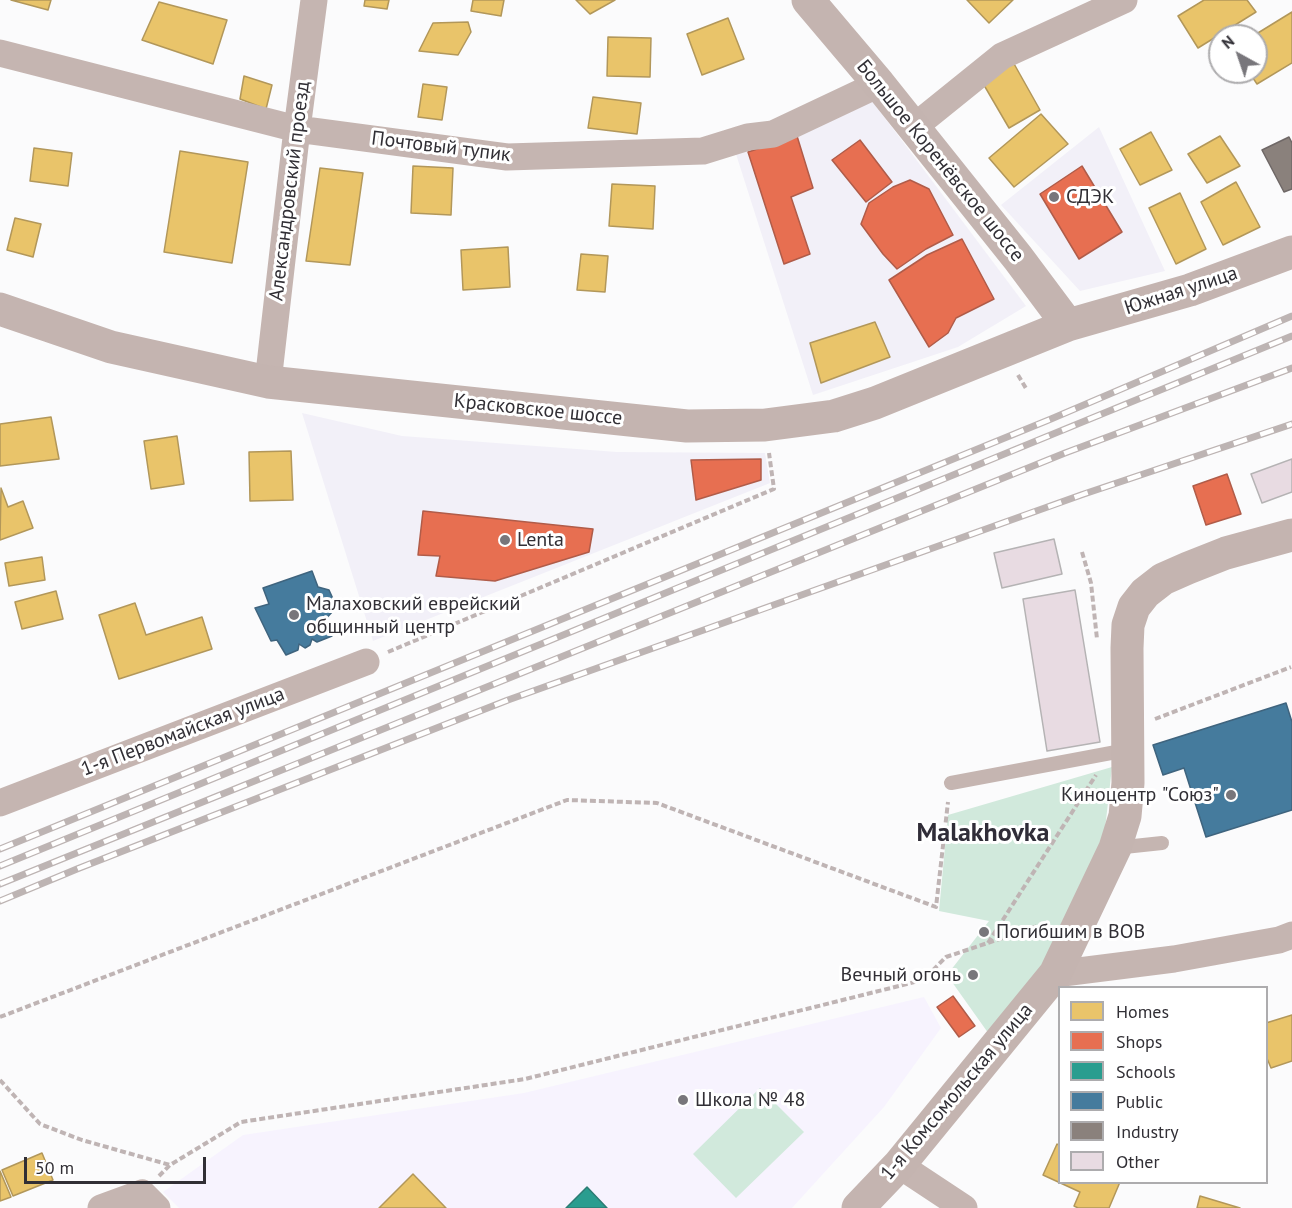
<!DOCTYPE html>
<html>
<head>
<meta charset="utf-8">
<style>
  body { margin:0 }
  #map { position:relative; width:1292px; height:1208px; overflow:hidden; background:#fbfbfc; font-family:"PT Sans",sans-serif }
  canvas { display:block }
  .legend { position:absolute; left:1058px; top:986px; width:210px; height:198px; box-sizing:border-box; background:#fff; border:2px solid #adacae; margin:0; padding:8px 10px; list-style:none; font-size:18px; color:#312f35 }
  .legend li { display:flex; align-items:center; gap:12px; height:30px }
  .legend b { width:30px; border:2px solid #adacae }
  .north { position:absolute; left:1208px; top:24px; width:60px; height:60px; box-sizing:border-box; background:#fff; border:2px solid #adacae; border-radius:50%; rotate:320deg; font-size:16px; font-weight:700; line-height:24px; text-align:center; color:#312f35 }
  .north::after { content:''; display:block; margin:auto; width:21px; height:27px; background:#78767b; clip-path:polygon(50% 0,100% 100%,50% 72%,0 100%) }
  .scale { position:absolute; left:24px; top:1157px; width:182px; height:27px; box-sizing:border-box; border:3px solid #312f35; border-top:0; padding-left:8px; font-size:18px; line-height:21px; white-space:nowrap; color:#312f35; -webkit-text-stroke:4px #fff; paint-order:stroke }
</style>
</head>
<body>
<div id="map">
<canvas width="1292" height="1208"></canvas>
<ul class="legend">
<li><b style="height:16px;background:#e9c46a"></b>Homes</li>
<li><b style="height:16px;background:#e76f51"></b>Shops</li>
<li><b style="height:16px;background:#2a9d8f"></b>Schools</li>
<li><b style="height:16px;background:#457b9d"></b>Public</li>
<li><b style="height:16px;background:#8a817c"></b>Industry</li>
<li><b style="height:16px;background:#e8dbe2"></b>Other</li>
</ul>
<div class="north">N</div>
<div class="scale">50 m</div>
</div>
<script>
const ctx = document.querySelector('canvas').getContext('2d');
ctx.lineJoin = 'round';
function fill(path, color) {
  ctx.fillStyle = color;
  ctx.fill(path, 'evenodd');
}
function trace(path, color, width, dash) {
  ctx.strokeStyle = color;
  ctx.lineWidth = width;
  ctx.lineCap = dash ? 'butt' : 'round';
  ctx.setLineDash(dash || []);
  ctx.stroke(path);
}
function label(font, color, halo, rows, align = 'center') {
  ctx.font = font + ' "PT Sans",sans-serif';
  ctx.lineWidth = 6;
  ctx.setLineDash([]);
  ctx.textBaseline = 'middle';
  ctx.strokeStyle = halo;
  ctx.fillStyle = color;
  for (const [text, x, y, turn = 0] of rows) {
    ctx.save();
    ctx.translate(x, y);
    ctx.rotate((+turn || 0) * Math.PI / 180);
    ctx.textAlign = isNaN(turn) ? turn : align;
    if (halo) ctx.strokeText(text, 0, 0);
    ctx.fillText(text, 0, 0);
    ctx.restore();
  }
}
const commercial = new Path2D(`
  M 870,98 L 1026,306 L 958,347 L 813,395 L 735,151 Z
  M 1099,127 L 1165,271 L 1080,291 L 1001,205 Z
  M 302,413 L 402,436 L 617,452 L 765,453 L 770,483 L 373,641 Z`);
const education = new Path2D(`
  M 924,997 L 941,1028 L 884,1107 L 792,1208 L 179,1208 L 163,1192 L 243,1135 L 524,1093 Z`);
const green = new Path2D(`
  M 1112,767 L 1104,838 L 1047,965 L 991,1037 L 947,975 L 989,921 L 939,911 L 948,815 Z
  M 760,1088 L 804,1132 L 736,1198 L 693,1154 Z`);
const homes = new Path2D(`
  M 11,0 L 51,0 L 48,10 Z
  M 365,0 L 389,0 L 387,9 L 364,6 Z
  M 473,0 L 504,0 L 501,16 L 471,11 Z
  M 576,0 L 615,0 L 590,14 Z
  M 967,0 L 1013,0 L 989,23 Z
  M 1204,0 L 1247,0 L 1256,12 L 1198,48 L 1178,16 Z
  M 159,2 L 227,20 L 213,64 L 142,40 Z
  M 1292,12 L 1292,63 L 1257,84 L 1249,72 L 1256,72 L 1256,36 L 1253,36 Z
  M 728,18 L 744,59 L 702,75 L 687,34 Z
  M 468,22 L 471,32 L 458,55 L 419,51 L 433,23 Z
  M 608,37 L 651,38 L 650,77 L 607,76 Z
  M 1013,62 L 1040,110 L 1009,128 L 981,80 Z
  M 244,76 L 272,85 L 266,109 L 240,99 Z
  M 423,84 L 447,87 L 442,120 L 418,117 Z
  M 593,97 L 641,103 L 637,134 L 588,128 Z
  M 1041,114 L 1068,144 L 1014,187 L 989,158 Z
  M 1151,132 L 1172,170 L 1140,185 L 1120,149 Z
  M 1220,136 L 1240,166 L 1207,183 L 1188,154 Z
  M 34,148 L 72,153 L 68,186 L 30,181 Z
  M 180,151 L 248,162 L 232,263 L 164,252 Z
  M 413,166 L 453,168 L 451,215 L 411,213 Z
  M 320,168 L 363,173 L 350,265 L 306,261 Z
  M 1236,182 L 1260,227 L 1223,245 L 1201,202 Z
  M 612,184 L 655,186 L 653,229 L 609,226 Z
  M 1180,193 L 1206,249 L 1176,264 L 1149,208 Z
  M 15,218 L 41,224 L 33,257 L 7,250 Z
  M 508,247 L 510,287 L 463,290 L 461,250 Z
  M 581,254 L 608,256 L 605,292 L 577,290 Z
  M 875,322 L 890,357 L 821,383 L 810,343 Z
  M 51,417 L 59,459 L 0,466 L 0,424 Z
  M 177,436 L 184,484 L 151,489 L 144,441 Z
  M 291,451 L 293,500 L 250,501 L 249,452 Z
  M 1,488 L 8,507 L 23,501 L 33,528 L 0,540 Z
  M 42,557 L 45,580 L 9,586 L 5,563 Z
  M 56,591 L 63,619 L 22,629 L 15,602 Z
  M 135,603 L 146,635 L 202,617 L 212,649 L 119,679 L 99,615 Z
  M 1292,1015 L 1292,1061 L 1271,1068 L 1266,1056 L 1266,1023 Z
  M 1057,1144 L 1060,1146 L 1060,1182 L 1120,1182 L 1109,1208 L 1078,1208 L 1074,1206 L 1080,1192 L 1043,1175 Z
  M 42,1153 L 53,1180 L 13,1196 L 2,1170 Z
  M 0,1171 L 11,1197 L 0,1201 Z
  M 413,1174 L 446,1208 L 379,1208 Z
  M 1200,1196 L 1240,1208 L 1197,1208 Z`);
const shops = new Path2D(`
  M 797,136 L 813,188 L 791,197 L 810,254 L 784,264 L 748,152 Z
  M 860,140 L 892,182 L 866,202 L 832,160 Z
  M 1082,166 L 1122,232 L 1079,259 L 1040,194 Z
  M 910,180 L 929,189 L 953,235 L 926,249 L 897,269 L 883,254 L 861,224 L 869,203 L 893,187 Z
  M 962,239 L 994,299 L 956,318 L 948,333 L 929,347 L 889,280 L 927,255 Z
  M 761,459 L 761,480 L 696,500 L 691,460 Z
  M 1227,474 L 1241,514 L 1206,525 L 1193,486 Z
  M 423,511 L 593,529 L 589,552 L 495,581 L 436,576 L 440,556 L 418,555 Z
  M 953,996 L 975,1026 L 959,1037 L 937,1007 Z`);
const schools = new Path2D(`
  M 587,1187 L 607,1208 L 566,1208 Z`);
const public = new Path2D(`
  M 312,571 L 318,587 L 329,590 L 334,601 L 333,611 L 322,623 L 327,634 L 331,633 L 332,636 L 317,642 L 312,639 L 310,645 L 305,648 L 299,644 L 298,650 L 286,655 L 277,640 L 271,641 L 255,608 L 269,604 L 263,588 Z
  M 1286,703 L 1292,722 L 1292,810 L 1206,837 L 1184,768 L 1163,775 L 1153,745 Z`);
const industry = new Path2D(`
  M 1289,137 L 1292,143 L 1292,189 L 1284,192 L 1262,150 Z`);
const building = new Path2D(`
  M 1292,459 L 1292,492 L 1262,503 L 1251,474 Z
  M 1054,539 L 1062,574 L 1002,588 L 994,553 Z
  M 1075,590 L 1100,742 L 1047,751 L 1023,599 Z`);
const path = new Path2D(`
  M 1018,375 L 1027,390
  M 1082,552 L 1091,583 L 1097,639
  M 388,652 L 774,489 L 769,453
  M 1155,719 L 1291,667
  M 988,943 L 1096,775
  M 0,1017 L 567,800 L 657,803 L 936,907 L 948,802
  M 0,1080 L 40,1124 L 82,1140 L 170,1165
  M 159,1176 L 170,1165 L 241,1122 L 525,1079 L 923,980 L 946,957 L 1047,923`);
const lane = new Path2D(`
  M 951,783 L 1127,750
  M 1115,848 L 1162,843`);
const street = new Path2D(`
  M 0,53 L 297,129 L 507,157 L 703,151 L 748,137 L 773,134 L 879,84
  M 914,127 L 1002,56 L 1124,0
  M 268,382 L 297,129 L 314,0
  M 0,803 L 366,662
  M 1055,974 L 1174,959 L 1279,940 L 1292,935
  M 899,1165 L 964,1208
  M 101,1208 L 142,1193 L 157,1208`);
const secondary = new Path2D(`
  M 808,0 L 879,84 L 1018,258 L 1068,325
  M 0,309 L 111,347 L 268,382 L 687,426 L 765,425 L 834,416 L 875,403 L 1068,325 L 1190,290 L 1292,252
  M 858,1208 L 899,1165 L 1055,974 L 1115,848 L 1125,816 L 1128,783 L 1127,648 L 1128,625 L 1134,607 L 1145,593 L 1163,579 L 1188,568 L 1226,553 L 1292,535`);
const rail = new Path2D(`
  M 0,849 L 1051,419 L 1292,316
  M 0,866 L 1292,336
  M 0,884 L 1065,453 L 1292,368
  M 0,901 L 77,869 L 508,700 L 1081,495 L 1292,424`);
const markers = [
  [1054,197,6,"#78767b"],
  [505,540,6,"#78767b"],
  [294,615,6,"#78767b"],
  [1231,795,6,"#78767b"],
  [984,932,6,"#78767b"],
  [973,975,6,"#78767b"],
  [683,1100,6,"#78767b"]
];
const streetNames = [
  ["Почтовый тупик",441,147,7],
  ["Большое Коренёвское шоссе",940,161,51],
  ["Александровский проезд",290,191,-83],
  ["Южная улица",1181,291,-18],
  ["Красковское шоссе",538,410,6],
  ["1-я Первомайская улица",183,732,-21],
  ["1-я Комсомольская улица",957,1092,-50]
];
const poiNames = [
  ["СДЭК",1066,197],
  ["Lenta",517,540],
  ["Малаховский еврейский",306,604],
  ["общинный центр",306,627],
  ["Киноцентр \"Союз\"",1219,795,"right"],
  ["Погибшим в ВОВ",996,932],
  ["Вечный огонь",961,975,"right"],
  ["Школа № 48",695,1100]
];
const districtNames = [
  ["Malakhovka",983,834]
];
fill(commercial, '#f2f0f8');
fill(education, '#f7f3fe');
fill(green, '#d1e9dc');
fill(homes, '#e9c46a');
trace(homes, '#b2975a', 1.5);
fill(shops, '#e76f51');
trace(shops, '#b05c49', 1.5);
fill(schools, '#2a9d8f');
trace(schools, '#2c7c74', 1.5);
fill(public, '#457b9d');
trace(public, '#3f647e', 1.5);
fill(industry, '#8a817c');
trace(industry, '#6f6867', 1.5);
fill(building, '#e8dbe2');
trace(building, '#b5b3b4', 1.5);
trace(path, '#bfb4b4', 4, [6, 3]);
trace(lane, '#c5b5b1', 14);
trace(street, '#c5b5b1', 27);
trace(secondary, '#c4b4b0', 33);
trace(rail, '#bdb4b3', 7);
trace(rail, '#fff', 4.5, [14]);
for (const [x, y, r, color] of markers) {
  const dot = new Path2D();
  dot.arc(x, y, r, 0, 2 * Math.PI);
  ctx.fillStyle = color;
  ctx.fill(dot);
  trace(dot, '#fff', 2);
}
label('20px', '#312f35', '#fff', streetNames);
label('20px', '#312f35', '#fff', poiNames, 'left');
label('bold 26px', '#302d38', '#fff', districtNames);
</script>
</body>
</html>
